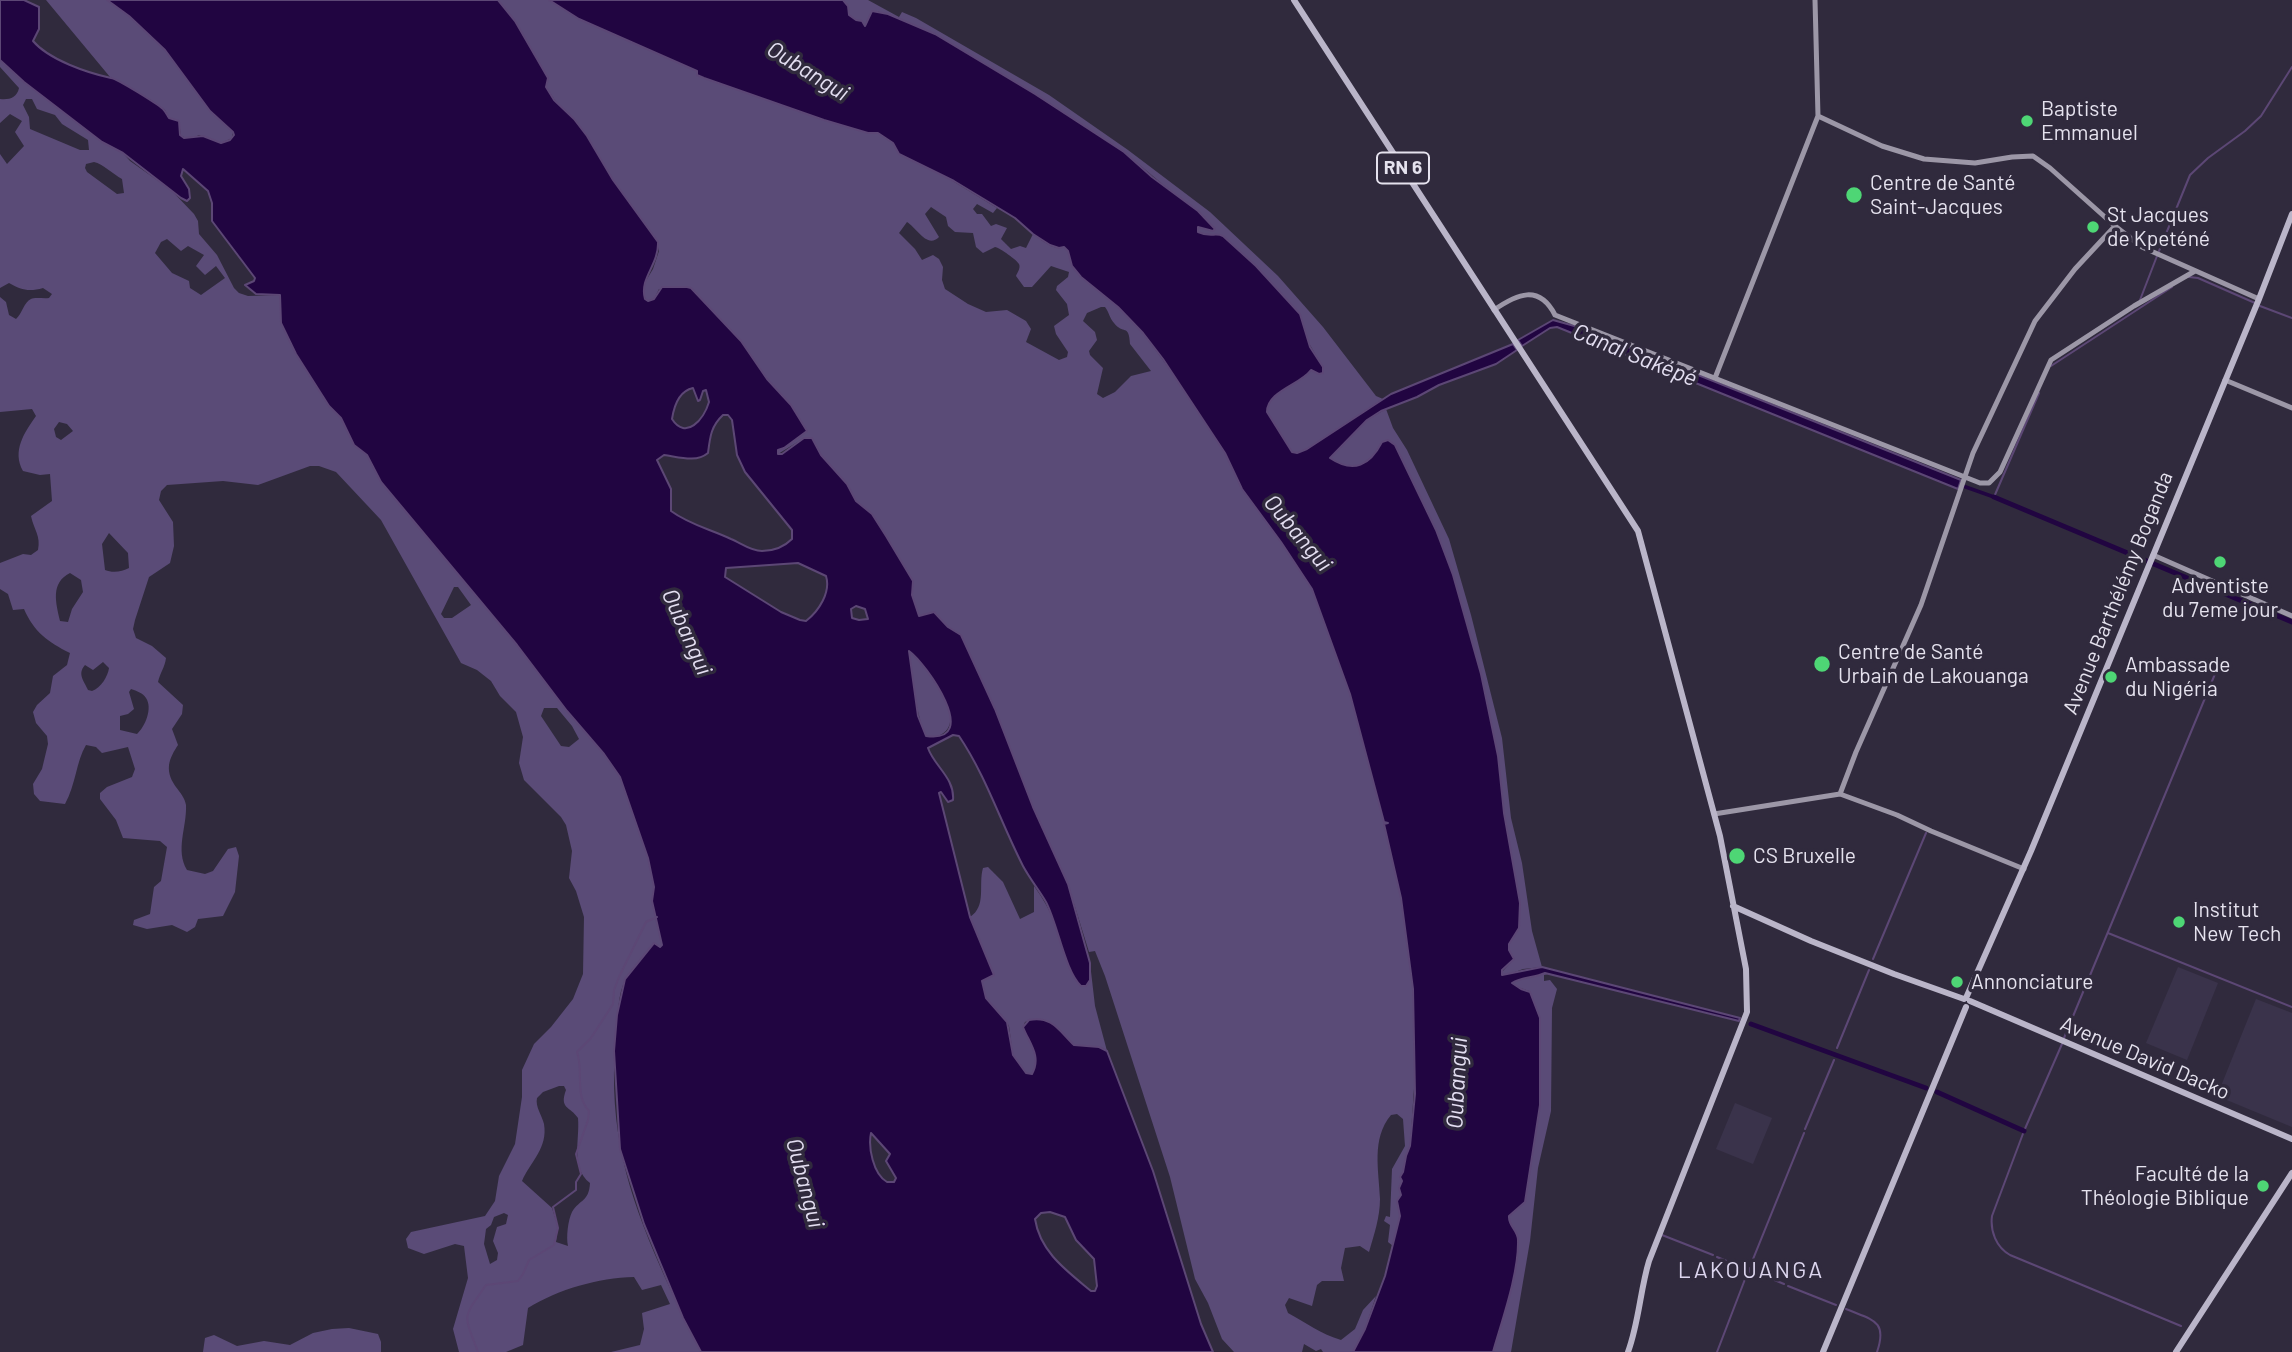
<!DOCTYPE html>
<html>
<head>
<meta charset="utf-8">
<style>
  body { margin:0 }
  canvas { display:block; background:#302a3d }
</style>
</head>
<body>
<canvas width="2292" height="1352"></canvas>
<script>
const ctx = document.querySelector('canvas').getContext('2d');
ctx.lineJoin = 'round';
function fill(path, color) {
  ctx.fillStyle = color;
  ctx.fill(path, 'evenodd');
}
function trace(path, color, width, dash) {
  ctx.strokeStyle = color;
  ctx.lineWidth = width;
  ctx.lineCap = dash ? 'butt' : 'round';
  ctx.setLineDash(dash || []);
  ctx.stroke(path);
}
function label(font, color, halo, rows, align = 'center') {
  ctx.font = font + ' Barlow,sans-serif';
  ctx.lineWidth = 7;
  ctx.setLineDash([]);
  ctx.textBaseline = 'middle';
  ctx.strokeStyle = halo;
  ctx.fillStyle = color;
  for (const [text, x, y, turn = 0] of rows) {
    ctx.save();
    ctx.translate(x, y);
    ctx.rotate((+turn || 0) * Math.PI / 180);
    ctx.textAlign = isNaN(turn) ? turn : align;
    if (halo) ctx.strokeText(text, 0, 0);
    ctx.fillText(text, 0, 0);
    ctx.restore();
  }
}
const built = new Path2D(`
  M 2178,967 L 2218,983 L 2187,1060 L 2146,1043 Z
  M 2256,999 L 2292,1013 L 2292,1127 L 2217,1096 Z
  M 1735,1103 L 1772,1118 L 1753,1164 L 1716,1149 Z`);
const green = new Path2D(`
  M 46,0 L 107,0 L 129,16 L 165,50 L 210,111 L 233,132 L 232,138 L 221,143 L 199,135 L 190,139 L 181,136 L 179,121 L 169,118 L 165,110 L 151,100 L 110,77 Z
  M 498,0 L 549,0 L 579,19 L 697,71 L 704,78 L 824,120 L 868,133 L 878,133 L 893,143 L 899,154 L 933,169 L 997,208 L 993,213 L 977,204 L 973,209 L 977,214 L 982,214 L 991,226 L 996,224 L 1007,228 L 1001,239 L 1011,249 L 1020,246 L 1026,248 L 1033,234 C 1042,240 1053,251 1064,247 L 1068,251 L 1072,266 L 1081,277 L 1118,307 L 1143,333 L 1190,397 L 1225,453 L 1242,489 L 1281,542 L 1312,589 L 1322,613 L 1350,694 L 1368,759 L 1389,840 L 1401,898 L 1412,976 L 1416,1060 L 1410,1146 C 1403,1163 1407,1186 1397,1202 L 1400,1216 L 1393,1246 L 1388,1242 L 1390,1225 L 1384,1221 L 1386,1216 L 1390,1217 L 1392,1169 L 1405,1146 L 1403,1119 L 1397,1114 L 1391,1115 C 1371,1139 1379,1170 1380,1199 C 1380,1217 1374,1235 1369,1252 L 1360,1246 L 1345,1248 L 1341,1268 L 1344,1281 L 1322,1281 L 1317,1285 L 1312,1306 L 1289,1298 L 1285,1305 L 1288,1313 C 1306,1323 1321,1334 1341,1340 L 1355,1329 L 1363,1310 L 1376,1296 L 1365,1329 L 1353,1352 L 1323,1352 L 1321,1349 L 1316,1351 L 1304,1344 L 1302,1352 L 1234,1352 L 1222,1339 L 1208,1303 L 1195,1279 L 1170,1177 L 1105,976 L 1095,951 L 1089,952 L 1068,884 L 1033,807 L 995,709 L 961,635 L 948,627 L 934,612 L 919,617 L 912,595 L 913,581 L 886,536 L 872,514 L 856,501 L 850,489 L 821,455 L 812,438 L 804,438 L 778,454 L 778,450 L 784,448 L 807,431 L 790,405 L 767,379 L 741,342 L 695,292 L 659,289 L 654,299 L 647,301 L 643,294 L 644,284 L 653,269 L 659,251 L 656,239 L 613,180 L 587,136 L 574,119 L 559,106 L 546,87 L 548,78 L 515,21 ZM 931,207 L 946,217 L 948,226 L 955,232 L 973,233 L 976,247 L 983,253 L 995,247 C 1000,248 1017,260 1019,264 C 1021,268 1017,273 1016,276 L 1024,287 L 1032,287 L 1051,266 L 1069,272 L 1068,277 L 1057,286 L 1056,290 L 1067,304 L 1069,315 L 1054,326 L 1056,334 L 1068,352 L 1067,357 L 1059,360 L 1026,342 L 1031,329 L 1026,321 L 1007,310 L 986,312 L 968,304 L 945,289 L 942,280 L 943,267 L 939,259 L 933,255 L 922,260 L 915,249 L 899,233 L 907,222 C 917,228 927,249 939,237 L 925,214 ZM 1101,307 L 1105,307 C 1109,312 1110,319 1114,323 C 1123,335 1129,323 1130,344 L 1151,371 L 1131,376 L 1115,392 L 1103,398 L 1097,394 L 1103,368 L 1090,355 L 1089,351 L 1097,340 L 1095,332 L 1083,321 L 1087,313 Z
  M 843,0 L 868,0 L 899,17 L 902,12 L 916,18 L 1049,95 L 1128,150 L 1210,212 L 1278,276 L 1323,327 L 1376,396 L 1383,399 L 1307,449 L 1297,453 L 1292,452 L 1267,412 C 1268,391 1300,384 1311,370 L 1322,374 L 1318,359 L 1305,336 L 1300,314 L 1256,266 L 1223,236 C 1214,233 1209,237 1198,232 L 1198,227 L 1213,231 L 1214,227 L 1124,152 L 1035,94 L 935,34 L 877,11 L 867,20 L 865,26 L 861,21 C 849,20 846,8 843,0 Z
  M 0,60 L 24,82 L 102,142 L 123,153 L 130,161 L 171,190 L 194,214 L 198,221 L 199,234 L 217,255 L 234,288 L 239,293 L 248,296 L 280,295 L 281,323 L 296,354 L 341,418 L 354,445 L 367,455 L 381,482 L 517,645 L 567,711 L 604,754 L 620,777 L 648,858 L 654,887 L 652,901 L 662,945 L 660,947 L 654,943 C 646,957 632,966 625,980 C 618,995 618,1012 617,1028 C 612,1066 613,1111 621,1149 C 632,1213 672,1294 701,1352 L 611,1352 L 640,1345 L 644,1329 L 642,1313 L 670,1304 L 661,1285 L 642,1290 L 634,1277 C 598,1278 559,1289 528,1308 L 523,1345 L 506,1352 L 459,1352 L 453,1329 L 468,1278 L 464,1246 L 455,1244 L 424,1254 L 408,1248 L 406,1239 L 411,1232 L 485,1216 L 495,1201 L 499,1176 L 515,1144 L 522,1097 L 522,1070 L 534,1044 L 551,1027 L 573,999 L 583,974 L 584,917 L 576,891 L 569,878 L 572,851 L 566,825 L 561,817 L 524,780 L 519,763 L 523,737 L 516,712 L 500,696 L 491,681 L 477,670 L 461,663 L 381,520 L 336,472 L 319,466 L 310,466 L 258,485 L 223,481 L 167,485 L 161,491 L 159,500 L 173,522 L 174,546 L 170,563 L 149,577 L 135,620 L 133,629 L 136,638 L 152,646 L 166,658 C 165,667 160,673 158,682 L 183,705 L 182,714 L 172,729 L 178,745 C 174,751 170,758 169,765 C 167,784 184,791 186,805 C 187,827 175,850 187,870 L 205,874 L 213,871 L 228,849 L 236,847 L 239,856 L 235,892 L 223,916 L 198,919 L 195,927 L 187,932 L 172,925 L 147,929 L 133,925 L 134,920 L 150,914 L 154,887 L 161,881 L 167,847 L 160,841 L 123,838 L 116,820 L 100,799 L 100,793 L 107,787 L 132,777 L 135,769 L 128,747 L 102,753 L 96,747 L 86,745 C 76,762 76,784 65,804 L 40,801 L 34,794 L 33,784 L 42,769 L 48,744 L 47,736 L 36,723 L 33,712 L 37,705 L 50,693 L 53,676 L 67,665 L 70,653 C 48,642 34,632 24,609 L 13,610 L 8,594 L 0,589 L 0,563 L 23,554 L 31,555 L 38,550 C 41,536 34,530 31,516 L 52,501 L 50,474 L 40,475 L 23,471 C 12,451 24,433 36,416 L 32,409 L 0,412 L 0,297 L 6,302 L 9,315 L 16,319 C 22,314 24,302 31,299 C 35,297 44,299 49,298 L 52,294 L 43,288 C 29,292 21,290 9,283 L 0,288 L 0,154 L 7,164 L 24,146 L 15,132 L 22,121 L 10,114 L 0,123 L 0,99 C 9,100 17,98 19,88 L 0,67 ZM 26,99 L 32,99 L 37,109 L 55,115 L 62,124 L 88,140 L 89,150 L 80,150 L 30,129 L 29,117 L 23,105 ZM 94,162 C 103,164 113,174 122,179 L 124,193 L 117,194 L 87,172 L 85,168 L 86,164 ZM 167,239 L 181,251 L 188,246 L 204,255 L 196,266 L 205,275 L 216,266 L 225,278 L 201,295 L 190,288 L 189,281 L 172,273 L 155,253 L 161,242 ZM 59,422 L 67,424 L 73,431 L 61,440 L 56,437 L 54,429 ZM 109,533 L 128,553 L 129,568 C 122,572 112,573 105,570 L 102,544 ZM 70,573 L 81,580 L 83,592 L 72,609 L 68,622 L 60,621 C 56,603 50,583 70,573 ZM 454,587 L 458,587 L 471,605 L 452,618 L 444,618 L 441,614 ZM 103,662 L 109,668 C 108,676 101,688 92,691 L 88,690 C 84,681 77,674 85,665 L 93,670 ZM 131,689 C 137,691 143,693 146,698 C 153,708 145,727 137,734 L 120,730 L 120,716 L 128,714 L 134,709 L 129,692 ZM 544,708 L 557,708 L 572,726 L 579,739 L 569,747 L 561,746 L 541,716 ZM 559,1086 L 564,1086 L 566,1090 C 559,1109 570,1106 578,1118 C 580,1141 570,1167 590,1183 C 589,1202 580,1199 572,1212 C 568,1220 566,1237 568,1246 L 556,1242 L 558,1227 L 552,1208 L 522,1181 C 531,1161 548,1148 544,1124 C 542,1115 535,1107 537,1098 L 543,1092 ZM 504,1213 L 508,1215 L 506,1224 L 497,1227 L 493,1241 L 498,1253 L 497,1260 L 490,1264 L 484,1244 L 486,1229 L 491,1225 L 494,1217 Z
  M 1386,409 L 1393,428 L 1407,450 L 1449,539 L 1471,615 L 1502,738 L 1511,818 L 1522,863 L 1532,931 L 1542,967 L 1523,969 L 1504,976 L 1501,973 L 1513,960 L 1509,950 L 1510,940 L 1516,933 L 1520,903 L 1504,813 L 1498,756 L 1481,674 L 1453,575 L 1436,530 L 1395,445 L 1382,442 C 1369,465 1355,474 1330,458 L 1367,420 Z
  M 909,651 C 924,663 969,719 942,734 C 937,737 932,737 926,736 C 920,729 907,658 909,651 Z
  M 988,867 L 1003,882 L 1020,919 L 1034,912 L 1034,886 C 1052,910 1062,939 1070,968 L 1090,980 L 1090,963 L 1095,1006 L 1107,1051 L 1103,1048 L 1073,1045 C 1060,1032 1048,1011 1025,1022 L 1023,1027 C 1029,1044 1042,1055 1032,1074 L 1026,1073 L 1013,1055 L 1009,1026 L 1005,1019 L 986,998 L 981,983 L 990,970 L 970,917 C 987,906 978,885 983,868 Z
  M 1544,973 L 1548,974 L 1544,975 L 1544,981 L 1550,980 L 1557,989 L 1552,1008 L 1551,1111 L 1538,1168 L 1530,1241 L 1511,1352 L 1493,1352 C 1502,1320 1519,1273 1518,1240 C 1518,1230 1508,1226 1509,1216 L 1525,1202 L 1540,1105 L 1540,1018 L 1529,991 L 1509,984 C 1520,977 1532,979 1544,973 Z
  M 349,1328 L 378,1334 L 381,1342 L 381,1352 L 203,1352 L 205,1338 L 214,1335 L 237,1346 L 264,1341 L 290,1345 L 313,1333 L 332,1329 Z`);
const water = new Path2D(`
  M 0,0 L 24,0 L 39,7 L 39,29 L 33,41 C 49,60 88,73 111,78 C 118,79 157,104 163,109 C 166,112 167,115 169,118 L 179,121 L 180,135 L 184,138 L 203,136 L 221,143 L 230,140 L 234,135 L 233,132 L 210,111 L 165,50 L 129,16 L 107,0 L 498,0 L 515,21 L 548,78 L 546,87 L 554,100 L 574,119 L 587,136 L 613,180 L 658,242 C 659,265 639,278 645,299 L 648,301 L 654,299 L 662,287 L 687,287 L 691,288 L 741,341 L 767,379 L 791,405 L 807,431 L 784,448 L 778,450 L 778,454 L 782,454 L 804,438 L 812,438 L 821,455 L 847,484 L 856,501 L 872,514 L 886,536 L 913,581 L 912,595 L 919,616 L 934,612 L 948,627 L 961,635 L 995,709 L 1033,807 L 1068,884 L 1090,963 L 1090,980 L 1086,986 L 1081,986 C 1065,971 1058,925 1046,902 C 1039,890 1030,879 1023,866 C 1001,823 986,776 959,736 L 953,735 L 928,748 C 934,766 955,778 953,800 L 948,802 L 941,792 L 939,793 L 970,917 L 994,975 L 982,981 L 986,998 L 1007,1022 L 1013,1055 L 1026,1073 L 1032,1074 C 1042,1056 1029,1043 1023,1027 L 1029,1020 C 1052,1015 1060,1032 1074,1045 L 1099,1047 L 1107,1051 L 1153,1171 L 1201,1324 L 1213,1352 L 701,1352 L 683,1318 L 644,1224 L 620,1149 L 614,1051 L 617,1015 L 625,979 L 654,943 L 660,947 L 662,945 L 652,901 L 654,887 L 648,858 L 620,777 L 604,754 L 567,711 L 517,645 L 381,482 L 367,455 L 354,445 L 341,418 L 329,406 L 296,354 L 281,323 L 280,295 L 256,294 L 245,285 L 254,281 L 255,278 L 212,221 L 212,203 L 208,191 L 183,169 L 181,176 L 189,189 L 190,198 L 187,201 L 181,198 L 123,153 L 102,142 L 24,82 L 0,60 ZM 693,388 L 698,401 L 700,400 L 703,391 L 706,390 L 709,402 C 704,419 686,441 672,419 C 674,406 679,391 693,388 ZM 723,415 L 728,415 L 732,420 L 737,455 L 745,472 L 792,530 L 792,539 C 784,547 774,551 762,551 C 750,551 741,543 731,539 C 710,529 690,525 671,511 L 671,489 L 657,460 L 664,455 C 679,457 696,463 708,453 C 710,437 711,426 723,415 ZM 798,563 L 826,576 C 831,592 819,611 806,621 L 800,620 L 781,612 L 725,577 L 726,568 ZM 856,606 L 865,609 L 868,619 L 859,620 L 852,618 L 851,609 ZM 909,651 C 926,663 983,744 926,736 L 918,716 ZM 871,1133 L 890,1154 L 886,1161 L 896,1178 L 894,1182 L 887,1182 C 873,1174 868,1147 871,1133 ZM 1050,1212 L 1065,1217 L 1076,1240 L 1094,1259 L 1097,1286 L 1095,1291 L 1091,1291 C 1067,1271 1040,1252 1035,1219 L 1041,1213 Z
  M 549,0 L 843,0 L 848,6 L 849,15 L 856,20 L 862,21 L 865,26 L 872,11 L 888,14 L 935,34 L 1035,94 L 1124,152 L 1152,177 L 1198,211 L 1215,229 L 1213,231 L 1198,227 L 1198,232 C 1211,238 1215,232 1223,236 L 1256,266 L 1300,314 L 1310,347 L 1323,367 L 1323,373 L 1319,374 L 1311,370 C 1300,385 1267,391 1267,412 L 1292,452 L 1297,453 L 1307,449 L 1391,394 L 1513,344 L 1517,350 L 1496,364 L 1439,385 L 1417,397 L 1381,411 L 1367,420 L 1330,458 C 1354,474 1370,465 1382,442 L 1388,440 L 1395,445 L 1436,530 L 1453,575 L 1481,674 L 1498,756 L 1504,813 L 1520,903 L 1519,928 L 1509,944 L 1509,950 L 1514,959 L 1502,970 L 1502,975 L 1542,967 L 1740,1018 L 1739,1021 L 1545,973 C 1534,978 1521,977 1512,983 L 1521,989 L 1530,992 L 1540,1018 L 1540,1105 L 1525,1202 L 1509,1216 C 1508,1226 1518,1230 1518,1240 C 1519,1273 1502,1320 1493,1352 L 1353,1352 L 1365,1329 L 1385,1276 L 1400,1216 L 1397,1201 L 1401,1195 L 1399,1188 L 1402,1181 L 1400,1177 L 1403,1172 L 1406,1156 L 1410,1146 L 1415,1094 L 1413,989 L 1401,898 L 1384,824 L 1388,823 L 1384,822 L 1350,694 L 1312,589 L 1281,542 L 1242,489 L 1225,453 L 1163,359 L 1143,333 L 1118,307 L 1081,277 L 1072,266 L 1068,251 L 1064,247 L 1059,248 L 1050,245 L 1033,234 L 1015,218 L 954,181 L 899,154 L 893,143 L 878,133 L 868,133 L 824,120 L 704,78 L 697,75 L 697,71 L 579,19 Z
  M 1553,320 L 1578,327 L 1961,480 L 1958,489 L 1557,327 L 1550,328 L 1522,346 L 1518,340 Z`);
const stream = new Path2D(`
  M 2159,251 L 2190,175 L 2208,158 L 2245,131 L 2261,116 L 2292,67
  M 2189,277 L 2198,278 L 2255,303
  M 2140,300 L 2157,256
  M 2260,306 L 2292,318
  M 2051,366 L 2172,287
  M 1994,497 L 2039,393
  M 2108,933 L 2292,1007
  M 1873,959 L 1926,833
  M 2064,1038 L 2215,674
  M 2062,1044 L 2024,1131 L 1992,1216 C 1990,1231 1996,1247 2010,1255 L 2181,1326
  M 1837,1048 L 1869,970
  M 1805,1129 L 1834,1060
  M 1662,1235 L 1713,1255
  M 1717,1257 L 1729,1262
  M 1734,1264 L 1747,1269
  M 1751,1264 L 1804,1133
  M 1749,1272 L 1750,1268
  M 1755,1272 L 1767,1277
  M 1772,1279 L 1784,1284
  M 1788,1286 L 1836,1305
  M 1846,1309 C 1872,1320 1888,1320 1877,1352
  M 478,1352 C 463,1312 462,1320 486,1285 L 518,1281 L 523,1274 L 529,1260 L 554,1245 L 558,1228 L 553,1207 L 576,1190 L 576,1182 L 581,1174 L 576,1154 L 588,1120 L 589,1111 C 574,1095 584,1072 577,1052 L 591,1038 L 613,1004 L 614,990 L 619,977 L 646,922 L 657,917
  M 1717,1352 L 1747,1274`);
const canal = new Path2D(`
  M 1963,486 L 1994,497`);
const river = new Path2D(`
  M 1994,497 L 2292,622
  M 1751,1024 L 1926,1088
  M 1937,1092 L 2024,1131`);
const secondary = new Path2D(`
  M 1818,116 L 1882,146 L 1924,159 L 1975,163 L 2012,157 L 2033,156 L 2050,168 L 2115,226 L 2142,247 L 2259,299
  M 1494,310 C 1517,294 1539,284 1555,315 L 1980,483 L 1989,483 L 2000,472 L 2051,360 L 2134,306 L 2195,271
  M 1715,378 L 1818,116 L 1815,0
  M 2225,380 L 2292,408
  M 2153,555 L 2292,616
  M 1840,794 L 1856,752 L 1921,605 L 1973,453 L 2035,321 L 2075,269 L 2115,226
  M 1714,814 L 1840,794 L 1897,815 L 1931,831 L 2024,869`);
const primary = new Path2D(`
  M 1294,0 L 1638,531 L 1720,836 L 1746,969 L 1747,1012 L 1649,1261 C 1640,1291 1639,1322 1628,1352
  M 1733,906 L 1811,941 L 1894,974 L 1964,999
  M 1966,998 L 2031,851 L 2259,299 L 2292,214
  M 1970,1001 L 2292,1139
  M 1823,1352 L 1966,1007
  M 2176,1352 L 2292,1173`);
const markers = [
  [2027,121,7,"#4ed675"],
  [1854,195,9,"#4ed675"],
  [2093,227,7,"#4ed675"],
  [2220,562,7,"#4ed675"],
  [1822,664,9,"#4ed675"],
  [2111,677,7,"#4ed675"],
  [1737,856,9,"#4ed675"],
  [2179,922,7,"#4ed675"],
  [1957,982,7,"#4ed675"],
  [2263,1186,7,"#4ed675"]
];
const shields = [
  [1403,168,52]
];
const shieldNames = [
  ["RN 6",1403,168]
];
const poiNames = [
  ["Baptiste",2041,109],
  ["Emmanuel",2041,133],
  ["Centre de Santé",1870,183],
  ["Saint-Jacques",1870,207],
  ["St Jacques",2107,215],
  ["de Kpeténé",2107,239],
  ["Adventiste",2220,586,"center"],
  ["du 7eme jour",2220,610,"center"],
  ["Centre de Santé",1838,652],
  ["Urbain de Lakouanga",1838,676],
  ["Ambassade",2125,665],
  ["du Nigéria",2125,689],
  ["CS Bruxelle",1753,856],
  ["Institut",2193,910],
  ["New Tech",2193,934],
  ["Annonciature",1971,982],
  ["Faculté de la",2249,1174,"right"],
  ["Théologie Biblique",2249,1198,"right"]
];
const streetNames = [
  ["Avenue Barthélémy Boganda",2118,593,-68],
  ["Avenue David Dacko",2145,1058,23]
];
const waterNames = [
  ["Oubangui",808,71,32],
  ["Canal Saképé",1635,355,22],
  ["Oubangui",1298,533,50],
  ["Oubangui",687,632,66],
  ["Oubangui",1457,1083,-87],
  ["Oubangui",805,1183,75]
];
const neighbourhoodNames = [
  ["LAKOUANGA",1751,1270]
];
fill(built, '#3a334b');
fill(green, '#5a4b77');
fill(water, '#210541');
trace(water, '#5c4775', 2);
trace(stream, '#5c4775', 2);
trace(canal, '#210541', 3.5);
trace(river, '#210541', 5);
trace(secondary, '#9c97a7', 5);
trace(primary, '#bab5c9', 6);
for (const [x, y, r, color] of markers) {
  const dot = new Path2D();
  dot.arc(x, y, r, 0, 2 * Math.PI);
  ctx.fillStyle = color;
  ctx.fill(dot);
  trace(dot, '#302a3d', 2.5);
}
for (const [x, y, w] of shields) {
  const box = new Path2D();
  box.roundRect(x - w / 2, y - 15.5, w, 31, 5);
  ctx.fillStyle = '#302a3d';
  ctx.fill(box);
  trace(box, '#e5e2ee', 2);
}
label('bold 19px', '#e5e2ee', null, shieldNames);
label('21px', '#e5e2ee', '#302a3d', poiNames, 'left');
label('21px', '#e5e2ee', '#302a3d', streetNames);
label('italic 23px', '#e4dff2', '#302a3d', waterNames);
ctx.letterSpacing = '2px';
label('23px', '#dcd5ee', '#302a3d', neighbourhoodNames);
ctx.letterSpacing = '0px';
</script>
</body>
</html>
